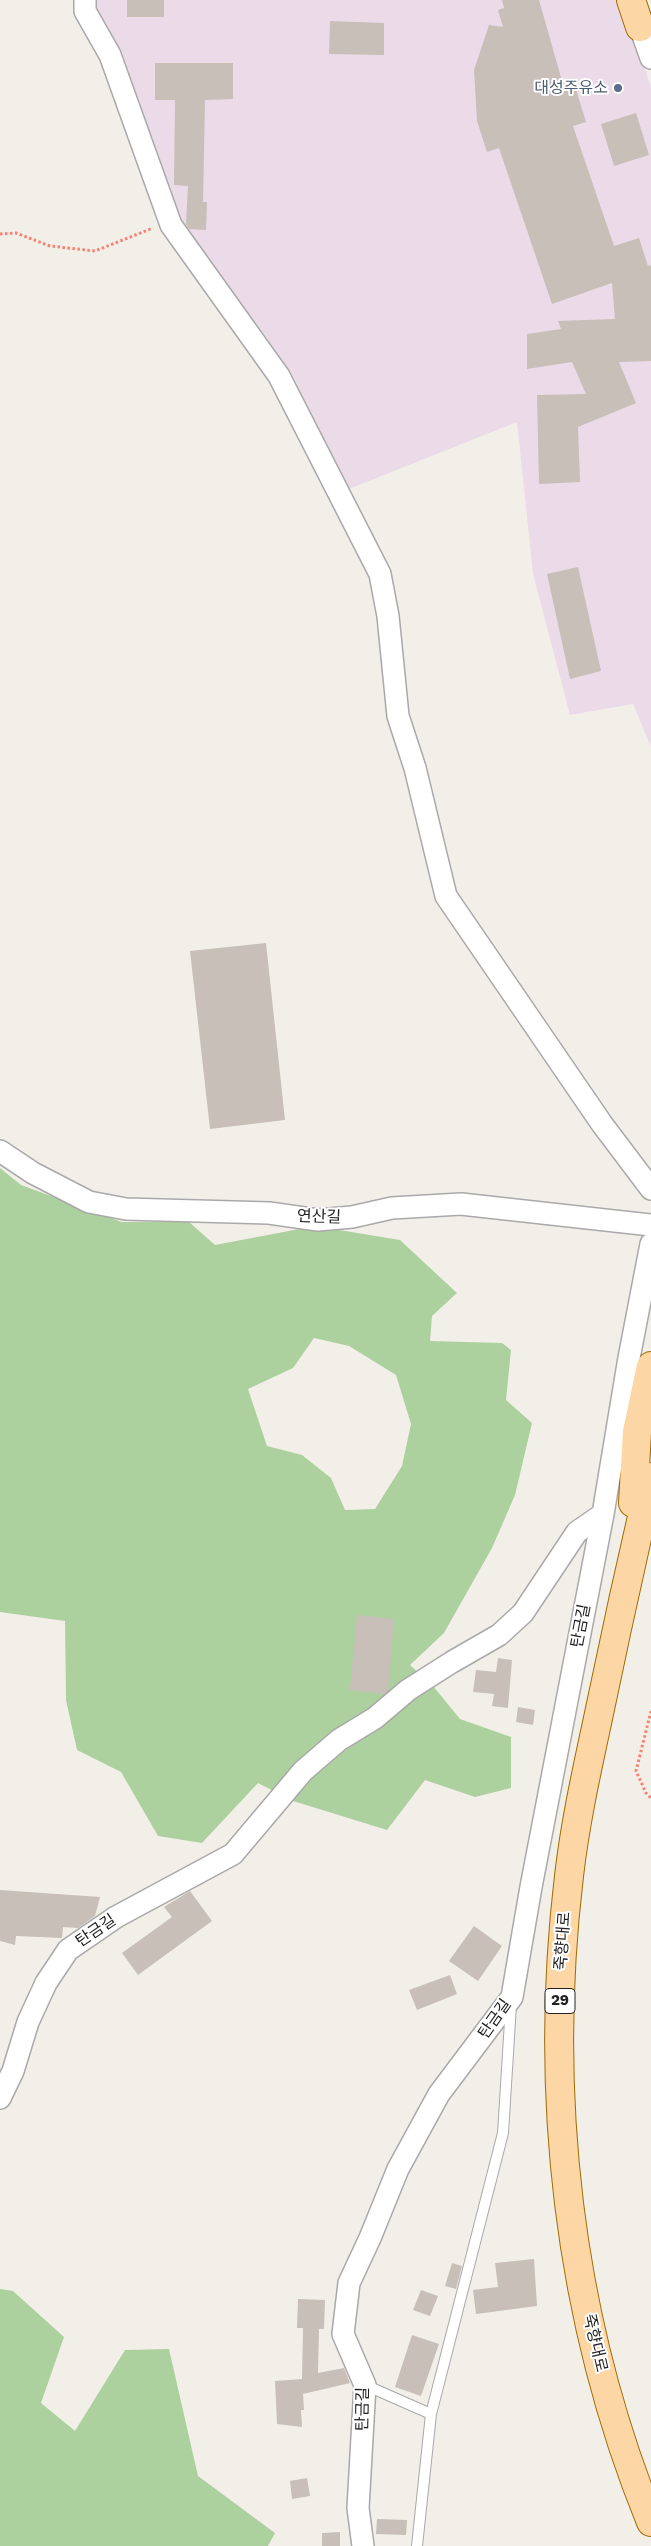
<!DOCTYPE html>
<html>
<head>
<meta charset="utf-8">
<style>
  body { margin:0 }
  canvas { display:block; background:#f2efe9 }
</style>
</head>
<body>
<canvas width="651" height="2546"></canvas>
<script>
const ctx = document.querySelector('canvas').getContext('2d');
ctx.lineJoin = 'round';
function fill(path, color) {
  ctx.fillStyle = color;
  ctx.fill(path, 'evenodd');
}
function trace(path, color, width, dash) {
  ctx.strokeStyle = color;
  ctx.lineWidth = width;
  ctx.lineCap = dash ? 'butt' : 'round';
  ctx.setLineDash(dash || []);
  ctx.stroke(path);
}
function label(font, color, halo, rows, align = 'center') {
  ctx.font = font + ' "Work Sans","Noto Sans KR",sans-serif';
  ctx.lineWidth = 4;
  ctx.setLineDash([]);
  ctx.textBaseline = 'middle';
  ctx.strokeStyle = halo;
  ctx.fillStyle = color;
  for (const [text, x, y, turn = 0] of rows) {
    ctx.save();
    ctx.translate(x, y);
    ctx.rotate((+turn || 0) * Math.PI / 180);
    ctx.textAlign = isNaN(turn) ? turn : align;
    if (halo) ctx.strokeText(text, 0, 0);
    ctx.fillText(text, 0, 0);
    ctx.restore();
  }
}
const industrial = new Path2D(`
  M 92,0 L 622,0 L 651,87 L 651,747 L 633,704 L 570,715 L 533,574 L 517,422 L 349,489 L 293,376 L 257,324 L 229,295 L 179,226 L 92,10 Z`);
const forest = new Path2D(`
  M 0,1168 L 21,1185 L 122,1222 L 189,1222 L 215,1245 L 315,1226 L 400,1240 L 457,1293 L 432,1316 L 430,1341 L 502,1343 L 511,1350 L 506,1400 L 532,1423 L 515,1495 L 492,1548 L 444,1633 L 410,1665 L 433,1686 L 460,1719 L 511,1737 L 511,1788 L 475,1797 L 425,1780 L 387,1830 L 293,1801 L 258,1783 L 202,1843 L 158,1836 L 121,1772 L 77,1750 L 66,1700 L 65,1621 L 0,1612 ZM 314,1338 L 349,1346 L 396,1375 L 411,1424 L 402,1466 L 375,1509 L 345,1510 L 331,1478 L 302,1455 L 267,1446 L 248,1389 L 293,1368 Z
  M 0,2289 L 13,2291 L 64,2337 L 41,2403 L 75,2431 L 125,2350 L 169,2349 L 198,2476 L 275,2533 L 268,2546 L 0,2546 Z`);
const building = new Path2D(`
  M 127,0 L 164,0 L 164,17 L 127,17 Z
  M 502,0 L 539,0 L 562,81 L 573,78 L 578,96 L 586,122 L 573,126 L 614,246 L 639,238 L 648,266 L 651,265 L 651,361 L 619,362 L 636,403 L 578,427 L 580,482 L 539,484 L 537,395 L 586,394 L 572,362 L 527,369 L 527,334 L 561,329 L 558,321 L 615,319 L 612,283 L 552,304 L 499,148 L 487,152 L 477,121 L 474,70 L 489,25 L 503,27 L 498,10 L 504,8 Z
  M 330,21 L 384,23 L 384,55 L 329,54 Z
  M 155,63 L 233,63 L 233,99 L 205,100 L 203,202 L 207,202 L 206,230 L 189,229 L 186,224 L 188,186 L 174,185 L 175,100 L 155,100 Z
  M 636,113 L 649,155 L 614,166 L 601,124 Z
  M 578,567 L 601,671 L 570,679 L 547,574 Z
  M 266,943 L 285,1120 L 210,1129 L 190,951 Z
  M 357,1615 L 394,1619 L 388,1691 L 385,1694 L 350,1690 Z
  M 498,1658 L 512,1660 L 508,1708 L 492,1706 L 494,1694 L 473,1692 L 476,1670 L 496,1672 Z
  M 518,1707 L 535,1710 L 533,1725 L 516,1722 Z
  M 0,1890 L 100,1897 L 95,1916 L 78,1928 L 63,1927 L 62,1938 L 16,1936 L 15,1945 L 0,1941 Z
  M 190,1891 L 212,1921 L 138,1975 L 122,1953 L 172,1917 L 164,1907 Z
  M 474,1926 L 502,1946 L 478,1981 L 449,1961 Z
  M 450,1975 L 457,1994 L 417,2010 L 409,1990 Z
  M 534,2259 L 537,2306 L 476,2314 L 473,2290 L 498,2287 L 495,2263 Z
  M 452,2263 L 462,2266 L 456,2289 L 445,2286 Z
  M 421,2290 L 438,2296 L 430,2316 L 413,2310 Z
  M 298,2299 L 325,2300 L 324,2329 L 319,2329 L 318,2373 L 344,2368 L 350,2383 L 303,2394 L 304,2410 L 301,2410 L 302,2427 L 277,2424 L 275,2381 L 302,2379 L 303,2328 L 297,2328 Z
  M 412,2335 L 439,2344 L 421,2396 L 395,2387 Z
  M 307,2478 L 310,2496 L 292,2499 L 290,2481 Z
  M 377,2519 L 407,2520 L 406,2535 L 376,2534 Z
  M 340,2532 L 340,2546 L 322,2546 L 322,2533 Z`);
const path = new Path2D(`
  M 0,234 L 16,233 L 50,246 L 95,251 L 153,228
  M 651,1711 L 636,1771 L 646,1793 L 651,1798`);
const lane = new Path2D(`
  M 365,2385 L 431,2414
  M 417,2546 L 431,2414 L 503,2133 L 511,2005`);
const street = new Path2D(`
  M 85,0 L 85,11 L 110,55 L 171,225 L 279,376 L 380,574 L 388,616 L 398,716 L 415,768 L 446,896 L 602,1124 L 651,1189
  M 640,27 L 651,58
  M 0,1151 L 33,1173 L 89,1202 L 126,1209 L 269,1213 L 318,1220 L 352,1217 L 392,1208 L 461,1204 L 651,1225
  M 603,1514 L 629,1358 L 651,1244
  M 0,2098 L 13,2071 L 28,2022 L 46,1983 L 68,1950 L 116,1917 L 233,1854 L 303,1771 L 339,1740 L 375,1718 L 408,1690 L 452,1662 L 499,1635 L 523,1613 L 577,1532 L 603,1514 L 531,1887 L 512,1997 L 439,2094 L 398,2169 L 370,2238 L 349,2283 L 343,2334 L 365,2385 L 358,2508 L 363,2546`);
const primary = new Path2D(`
  M 631,0 L 640,27
  M 651,1477 C 632,1559 614,1641 597,1723 C 586,1774 575,1824 569,1876 C 543,2093 568,2319 651,2522
  M 633,1503 L 637,1432 L 651,1366`);
const markers = [
  [618,88,5,"#5c6f8a"]
];
const shields = [
  [560,2001,30]
];
const shieldNames = [
  ["29",560,2001]
];
const serviceNames = [
  ["대성주유소",608,88]
];
const streetNames = [
  ["연산길",319,1217,2],
  ["탄금길",581,1626,-79],
  ["탄금길",96,1931,-34],
  ["죽향대로",563,1941,-86],
  ["탄금길",495,2019,-55],
  ["죽향대로",595,2343,77],
  ["탄금길",363,2409,-89]
];
fill(industrial, '#ebdbe8');
fill(forest, '#add19e');
fill(building, '#c7bfb8');
trace(lane, '#a9a9a9', 12);
trace(street, '#a9a9a9', 24);
trace(primary, '#a06b00', 30);
trace(path, '#fa8072', 3, [2.5, 2.5]);
trace(lane, '#fff', 10);
trace(street, '#fff', 21);
trace(primary, '#fcd6a4', 28);
for (const [x, y, r, color] of markers) {
  const dot = new Path2D();
  dot.arc(x, y, r, 0, 2 * Math.PI);
  ctx.fillStyle = color;
  ctx.fill(dot);
  trace(dot, '#fff', 2);
}
for (const [x, y, w] of shields) {
  const box = new Path2D();
  box.roundRect(x - w / 2, y - 12.5, w, 25, 4);
  ctx.fillStyle = '#fff';
  ctx.fill(box);
  trace(box, '#222', 1);
}
label('bold 15px', '#222', null, shieldNames);
label('16px', '#4e5e75', '#fff', serviceNames, 'right');
label('16px', '#222', '#fff', streetNames);
</script>
</body>
</html>
